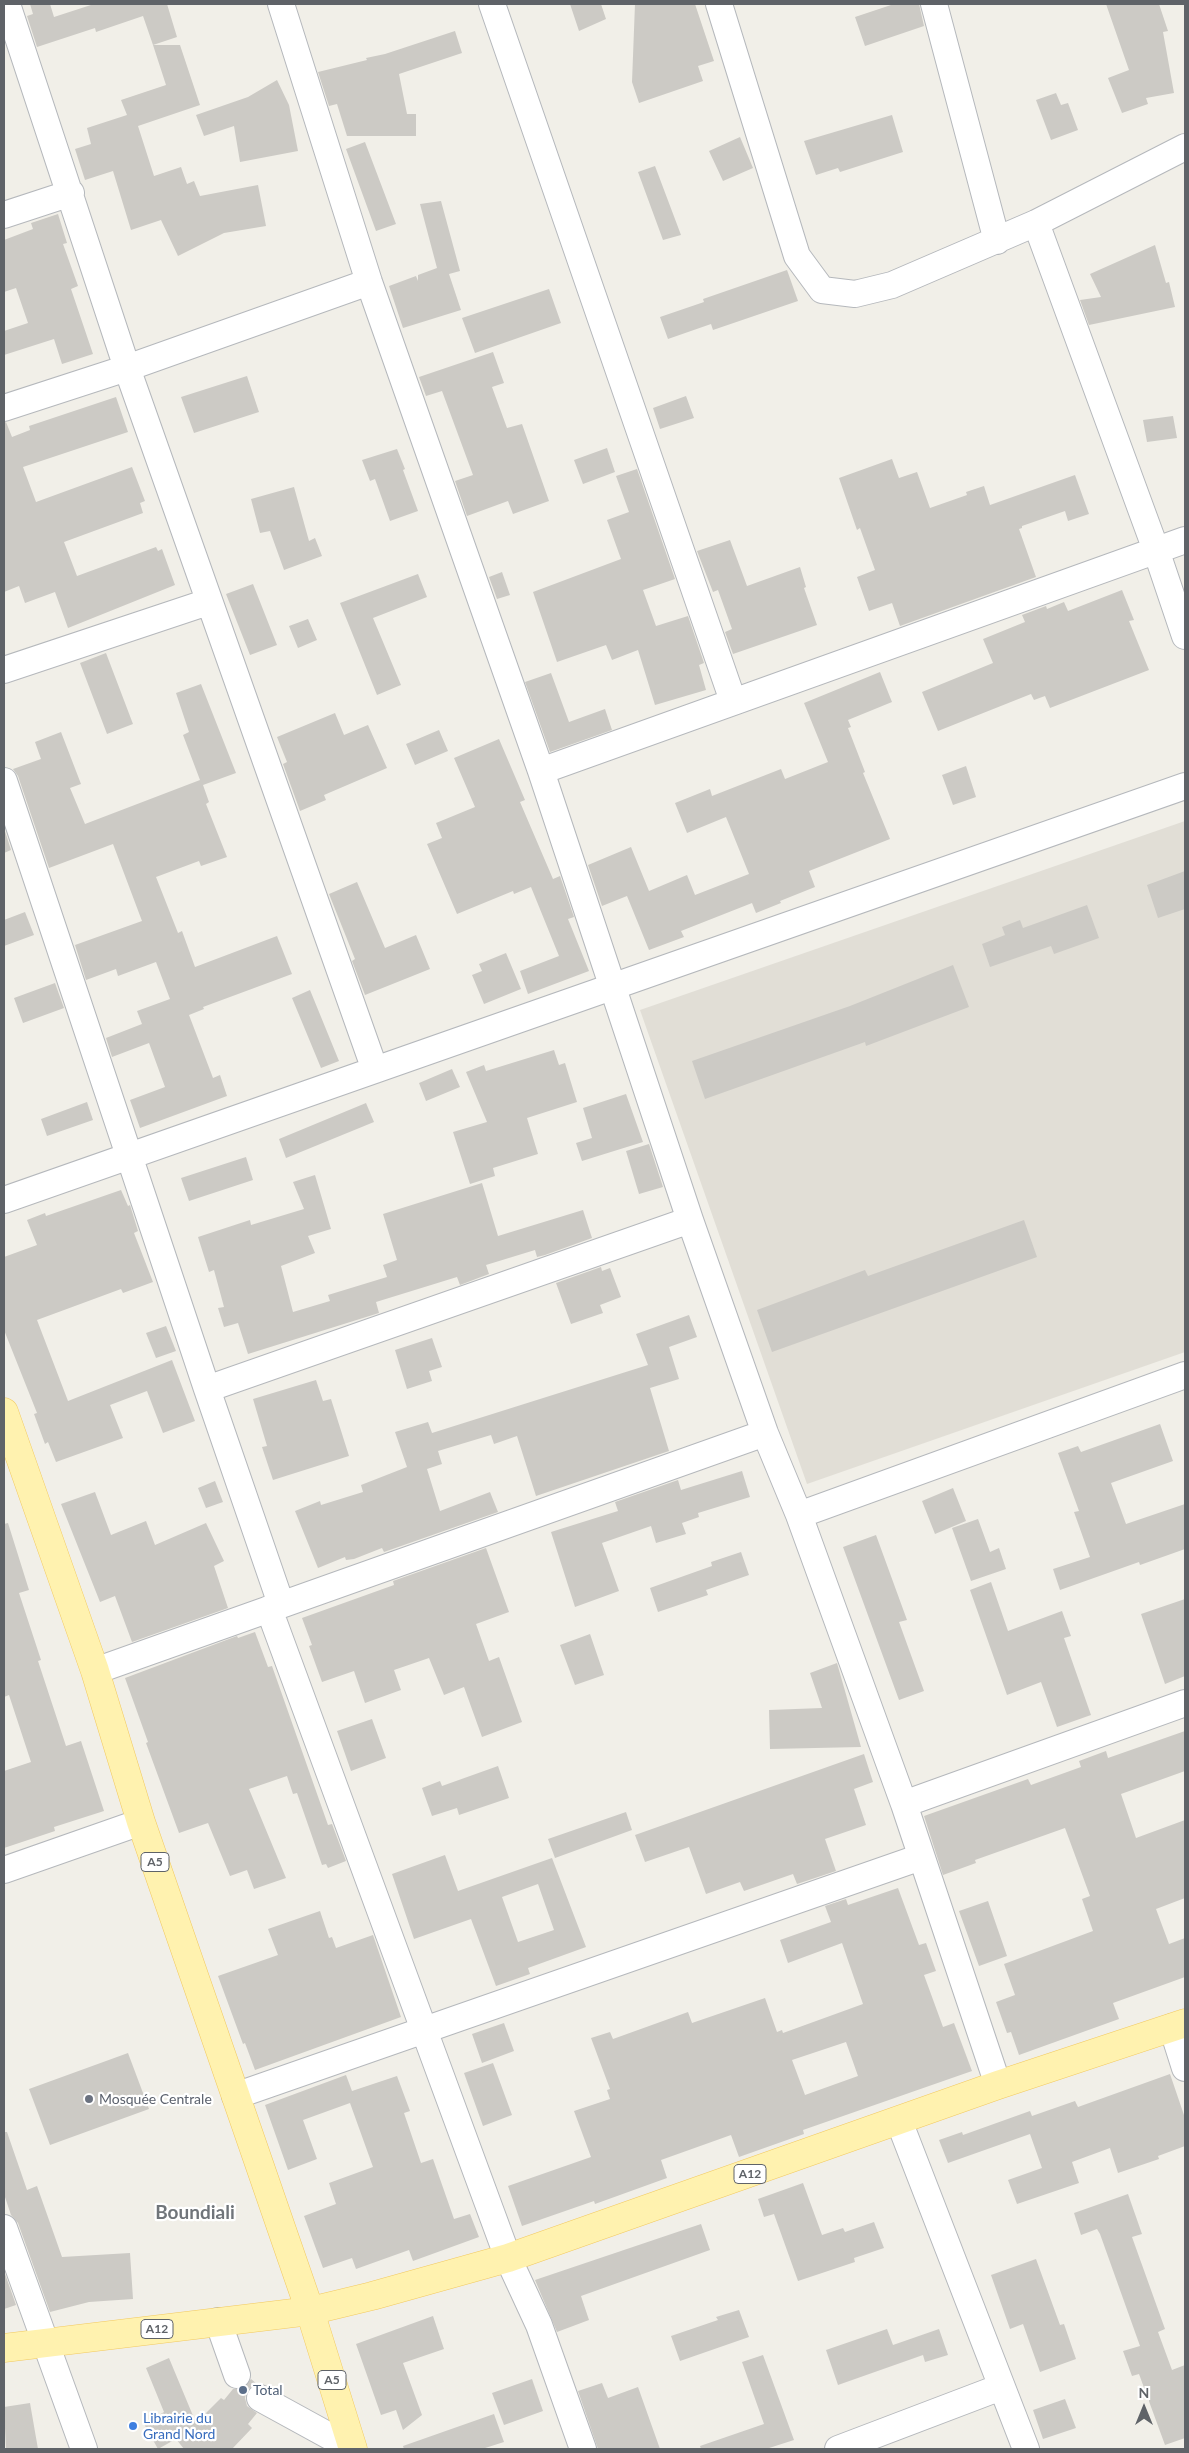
<!DOCTYPE html>
<html>
<head>
<meta charset="utf-8">
<style>
  body { margin:0 }
  #map { position:relative; width:1189px; height:2453px; overflow:hidden; background:#f1efe8; font-family:Lato,sans-serif }
  canvas { display:block }
  .frame { position:absolute; inset:0; border:5px solid #5f6368; pointer-events:none }
  .north { position:absolute; left:1119px; top:2383px; width:50px; height:50px; -webkit-text-stroke:4px #fff; paint-order:stroke; rotate:0deg; font-size:14px; font-weight:700; line-height:20px; text-align:center; color:#5f6368 }
  .north::after { content:''; display:block; margin:auto; width:18px; height:22px; background:#5f6368; clip-path:polygon(50% 0,100% 100%,50% 72%,0 100%) }
</style>
</head>
<body>
<div id="map">
<canvas width="1189" height="2453"></canvas>
<div class="frame"></div>
<div class="north">N</div>
</div>
<script>
const ctx = document.querySelector('canvas').getContext('2d');
ctx.lineJoin = 'round';
function fill(path, color) {
  ctx.fillStyle = color;
  ctx.fill(path, 'evenodd');
}
function trace(path, color, width, dash) {
  ctx.strokeStyle = color;
  ctx.lineWidth = width;
  ctx.lineCap = dash ? 'butt' : 'round';
  ctx.setLineDash(dash || []);
  ctx.stroke(path);
}
function label(font, color, halo, rows, align = 'center') {
  ctx.font = font + ' Lato,sans-serif';
  ctx.lineWidth = 4.5;
  ctx.setLineDash([]);
  ctx.textBaseline = 'middle';
  ctx.strokeStyle = halo;
  ctx.fillStyle = color;
  for (const [text, x, y, turn = 0] of rows) {
    ctx.save();
    ctx.translate(x, y);
    ctx.rotate((+turn || 0) * Math.PI / 180);
    ctx.textAlign = isNaN(turn) ? turn : align;
    if (halo) ctx.strokeText(text, 0, 0);
    ctx.fillText(text, 0, 0);
    ctx.restore();
  }
}
const education = new Path2D(`
  M 1185,821 L 1185,1352 L 807,1484 L 640,1010 Z`);
const building = new Path2D(`
  M 30,4 L 50,4 L 54,17 L 94,4 L 167,4 L 177,37 L 153,45 L 143,16 L 96,32 L 95,28 L 37,47 L 27,16 L 33,14 Z
  M 570,4 L 601,4 L 606,19 L 579,31 Z
  M 635,4 L 695,4 L 714,61 L 698,66 L 703,81 L 639,103 L 632,82 Z
  M 894,4 L 919,4 L 924,26 L 865,46 L 855,17 Z
  M 1106,4 L 1159,4 L 1168,31 L 1163,32 L 1174,93 L 1146,98 L 1148,104 L 1122,113 L 1108,78 L 1129,70 Z
  M 455,31 L 462,53 L 399,74 L 407,114 L 416,114 L 416,136 L 347,136 L 337,104 L 329,106 L 318,72 L 367,60 L 366,58 L 385,54 Z
  M 153,45 L 180,45 L 200,105 L 138,126 L 154,176 L 181,167 L 187,184 L 194,181 L 200,196 L 258,185 L 266,226 L 224,233 L 178,256 L 161,220 L 131,230 L 113,171 L 85,180 L 75,149 L 91,144 L 87,128 L 127,115 L 121,100 L 166,85 Z
  M 277,80 L 289,105 L 298,151 L 240,162 L 234,126 L 204,136 L 196,115 L 248,97 Z
  M 1056,93 L 1061,105 L 1068,103 L 1078,130 L 1051,140 L 1036,100 Z
  M 892,115 L 903,152 L 840,172 L 838,168 L 816,175 L 804,141 Z
  M 740,137 L 753,168 L 723,181 L 709,151 Z
  M 365,142 L 396,224 L 376,231 L 346,149 Z
  M 655,166 L 681,235 L 663,240 L 638,172 Z
  M 441,201 L 460,271 L 449,274 L 461,310 L 403,328 L 389,286 L 416,276 L 418,281 L 418,275 L 437,268 L 420,204 Z
  M 58,214 L 67,243 L 63,244 L 78,286 L 71,289 L 93,354 L 62,364 L 54,339 L 4,355 L 4,331 L 28,323 L 16,288 L 4,292 L 4,240 L 33,229 L 31,223 Z
  M 1155,245 L 1166,283 L 1169,282 L 1175,307 L 1089,325 L 1080,300 L 1101,297 L 1090,274 Z
  M 787,270 L 798,301 L 713,330 L 711,324 L 668,339 L 660,317 L 704,302 L 703,299 Z
  M 549,289 L 561,323 L 475,353 L 462,318 Z
  M 493,352 L 504,383 L 492,387 L 507,428 L 522,424 L 549,501 L 513,514 L 508,501 L 467,516 L 455,481 L 473,475 L 442,391 L 426,396 L 419,377 Z
  M 247,376 L 259,412 L 194,433 L 181,397 Z
  M 686,396 L 694,418 L 660,429 L 653,408 Z
  M 116,397 L 128,432 L 23,467 L 36,502 L 132,467 L 145,501 L 140,503 L 143,513 L 64,542 L 77,576 L 156,547 L 158,551 L 162,549 L 175,585 L 68,628 L 55,592 L 25,603 L 19,586 L 4,592 L 4,423 L 6,422 L 12,437 L 30,430 L 29,426 Z
  M 1173,416 L 1177,438 L 1147,442 L 1143,420 Z
  M 607,448 L 615,472 L 583,484 L 574,460 Z
  M 397,449 L 405,469 L 403,470 L 418,511 L 390,521 L 375,479 L 370,481 L 362,460 Z
  M 892,459 L 899,478 L 917,472 L 930,508 L 967,495 L 966,492 L 984,486 L 990,505 L 1075,475 L 1089,514 L 1068,521 L 1065,511 L 1022,526 L 1022,528 L 1019,529 L 1036,577 L 900,626 L 892,603 L 869,611 L 857,577 L 875,570 L 860,528 L 857,530 L 839,478 Z
  M 637,469 L 675,579 L 643,590 L 656,626 L 688,616 L 704,663 L 699,665 L 706,690 L 655,705 L 638,650 L 612,660 L 606,645 L 557,662 L 533,592 L 621,559 L 607,520 L 629,512 L 616,476 Z
  M 294,487 L 309,541 L 315,538 L 322,556 L 284,570 L 270,531 L 260,533 L 251,499 Z
  M 730,540 L 747,586 L 800,567 L 806,587 L 804,588 L 817,625 L 733,654 L 725,632 L 732,629 L 718,590 L 713,592 L 697,551 Z
  M 502,572 L 510,595 L 497,599 L 489,577 Z
  M 418,574 L 427,597 L 373,618 L 401,685 L 377,695 L 340,603 Z
  M 253,584 L 277,645 L 250,655 L 226,594 Z
  M 1122,590 L 1134,620 L 1129,621 L 1149,670 L 1050,708 L 1045,696 L 1034,700 L 1031,694 L 938,731 L 922,692 L 993,663 L 983,639 L 1025,622 L 1022,615 L 1046,606 L 1047,609 L 1064,602 L 1068,611 Z
  M 308,619 L 317,640 L 298,648 L 289,626 Z
  M 106,653 L 133,724 L 107,734 L 80,663 Z
  M 880,672 L 892,702 L 848,720 L 851,727 L 848,728 L 865,772 L 863,773 L 890,839 L 809,871 L 815,887 L 780,901 L 781,903 L 756,913 L 752,903 L 681,931 L 684,937 L 649,950 L 627,896 L 602,906 L 588,865 L 631,847 L 649,891 L 687,875 L 695,895 L 749,874 L 726,817 L 687,833 L 675,803 L 710,789 L 712,796 L 781,769 L 785,779 L 828,762 L 804,703 Z
  M 551,673 L 569,722 L 605,709 L 612,730 L 550,752 L 525,682 Z
  M 201,684 L 236,773 L 203,785 L 209,802 L 206,804 L 227,857 L 201,866 L 199,861 L 156,877 L 178,933 L 182,931 L 195,967 L 277,936 L 292,974 L 203,1007 L 204,1009 L 189,1015 L 213,1078 L 220,1075 L 227,1096 L 140,1128 L 130,1100 L 165,1087 L 149,1043 L 112,1057 L 106,1038 L 142,1024 L 137,1011 L 170,999 L 156,962 L 118,976 L 116,969 L 86,980 L 75,945 L 142,921 L 113,844 L 49,868 L 18,776 L 13,769 L 41,759 L 35,742 L 61,732 L 81,784 L 70,788 L 85,824 L 200,780 L 183,735 L 189,732 L 176,693 Z
  M 335,713 L 344,735 L 368,725 L 387,768 L 324,795 L 326,800 L 300,811 L 283,764 L 287,762 L 277,737 Z
  M 439,730 L 448,751 L 415,765 L 406,744 Z
  M 499,739 L 525,800 L 520,802 L 553,879 L 560,876 L 574,917 L 568,919 L 589,971 L 528,994 L 520,971 L 559,956 L 531,887 L 514,894 L 513,891 L 457,914 L 427,844 L 442,838 L 436,823 L 475,807 L 454,758 Z
  M 966,766 L 976,797 L 953,805 L 942,775 Z
  M 4,828 L 11,850 L 4,853 Z
  M 1185,871 L 1185,909 L 1158,918 L 1147,885 Z
  M 357,882 L 385,948 L 416,935 L 430,969 L 365,995 L 352,961 L 355,959 L 329,894 Z
  M 1087,905 L 1099,938 L 1054,954 L 1051,946 L 990,967 L 982,944 L 1005,935 L 1002,927 L 1020,920 L 1023,928 Z
  M 25,912 L 34,935 L 4,946 L 4,920 Z
  M 506,953 L 521,989 L 484,1004 L 472,975 L 482,971 L 479,964 Z
  M 953,965 L 969,1007 L 866,1046 L 865,1042 L 705,1099 L 692,1061 L 850,1006 Z
  M 55,983 L 64,1008 L 23,1023 L 14,998 Z
  M 310,990 L 339,1061 L 321,1068 L 292,998 Z
  M 554,1050 L 559,1065 L 565,1063 L 577,1102 L 527,1118 L 538,1154 L 493,1168 L 495,1176 L 470,1184 L 453,1132 L 487,1122 L 466,1072 L 484,1065 L 486,1071 Z
  M 452,1069 L 460,1087 L 426,1101 L 419,1083 Z
  M 626,1094 L 643,1142 L 582,1161 L 576,1143 L 592,1138 L 583,1108 Z
  M 87,1102 L 93,1120 L 47,1136 L 41,1119 Z
  M 366,1103 L 374,1122 L 286,1158 L 279,1139 Z
  M 649,1144 L 663,1187 L 639,1194 L 626,1151 Z
  M 246,1157 L 253,1180 L 189,1201 L 181,1178 Z
  M 315,1175 L 331,1229 L 308,1236 L 315,1253 L 281,1266 L 293,1312 L 330,1301 L 328,1295 L 387,1277 L 383,1265 L 397,1260 L 383,1214 L 482,1183 L 498,1236 L 583,1210 L 592,1238 L 545,1255 L 537,1257 L 535,1250 L 486,1265 L 489,1274 L 460,1285 L 457,1277 L 376,1302 L 379,1313 L 248,1354 L 238,1323 L 224,1327 L 218,1308 L 224,1307 L 214,1270 L 209,1272 L 198,1237 L 250,1220 L 251,1225 L 304,1209 L 293,1182 Z
  M 121,1190 L 128,1206 L 130,1205 L 138,1231 L 134,1233 L 153,1282 L 123,1293 L 121,1289 L 37,1320 L 68,1401 L 172,1360 L 195,1421 L 163,1433 L 147,1391 L 110,1405 L 123,1438 L 56,1462 L 48,1442 L 45,1444 L 34,1414 L 37,1413 L 4,1330 L 4,1257 L 37,1245 L 27,1220 L 45,1213 L 46,1216 Z
  M 1024,1220 L 1037,1257 L 772,1352 L 757,1310 L 865,1270 L 868,1276 Z
  M 601,1267 L 602,1271 L 610,1268 L 621,1297 L 600,1305 L 603,1313 L 571,1324 L 556,1283 Z
  M 689,1315 L 697,1337 L 669,1347 L 679,1379 L 650,1388 L 669,1451 L 536,1496 L 517,1436 L 494,1444 L 491,1435 L 438,1451 L 442,1464 L 427,1469 L 440,1511 L 490,1492 L 498,1512 L 384,1552 L 382,1548 L 354,1559 L 346,1560 L 345,1557 L 318,1568 L 295,1511 L 320,1501 L 321,1505 L 363,1492 L 361,1485 L 407,1467 L 395,1432 L 428,1422 L 432,1433 L 648,1365 L 636,1334 Z
  M 166,1326 L 176,1351 L 156,1358 L 146,1333 Z
  M 432,1338 L 442,1367 L 429,1371 L 432,1381 L 407,1389 L 395,1350 Z
  M 316,1380 L 323,1401 L 331,1399 L 349,1456 L 273,1480 L 262,1447 L 267,1446 L 253,1399 Z
  M 1160,1424 L 1173,1461 L 1111,1483 L 1126,1524 L 1185,1504 L 1185,1549 L 1140,1565 L 1139,1562 L 1060,1590 L 1053,1569 L 1090,1557 L 1074,1512 L 1079,1511 L 1058,1453 L 1078,1446 L 1081,1452 Z
  M 742,1471 L 750,1497 L 698,1513 L 699,1517 L 682,1523 L 686,1534 L 656,1543 L 651,1526 L 602,1543 L 619,1591 L 575,1607 L 551,1532 L 618,1511 L 615,1502 L 678,1480 L 681,1490 Z
  M 215,1481 L 223,1502 L 206,1508 L 198,1488 Z
  M 953,1488 L 966,1521 L 935,1534 L 922,1501 Z
  M 95,1492 L 111,1535 L 146,1521 L 155,1545 L 206,1523 L 224,1561 L 214,1566 L 228,1608 L 132,1642 L 115,1596 L 100,1602 L 61,1504 Z
  M 978,1519 L 990,1552 L 999,1548 L 1006,1569 L 971,1581 L 952,1528 Z
  M 8,1523 L 29,1590 L 19,1593 L 41,1660 L 38,1661 L 66,1746 L 81,1741 L 104,1811 L 54,1827 L 55,1831 L 4,1848 L 4,1771 L 31,1762 L 9,1695 L 4,1697 L 4,1524 Z
  M 876,1535 L 907,1620 L 899,1622 L 924,1691 L 899,1700 L 843,1547 Z
  M 486,1548 L 509,1612 L 476,1624 L 489,1661 L 499,1657 L 522,1722 L 482,1737 L 464,1687 L 444,1695 L 429,1658 L 394,1670 L 401,1690 L 365,1703 L 354,1671 L 322,1682 L 309,1646 L 312,1645 L 302,1618 L 394,1585 L 393,1581 Z
  M 741,1552 L 749,1575 L 706,1590 L 708,1595 L 658,1612 L 650,1588 L 712,1566 L 711,1562 Z
  M 991,1582 L 1008,1631 L 1062,1611 L 1071,1636 L 1064,1638 L 1091,1715 L 1057,1727 L 1041,1682 L 1007,1695 L 970,1590 Z
  M 1185,1599 L 1185,1676 L 1165,1684 L 1141,1614 Z
  M 255,1632 L 268,1667 L 272,1666 L 328,1825 L 332,1824 L 346,1861 L 328,1868 L 326,1864 L 322,1865 L 297,1793 L 293,1794 L 287,1776 L 249,1789 L 286,1878 L 254,1889 L 247,1870 L 230,1876 L 208,1823 L 179,1833 L 146,1743 L 148,1742 L 125,1678 L 237,1636 L 238,1638 Z
  M 590,1634 L 604,1675 L 575,1685 L 560,1645 Z
  M 837,1663 L 861,1747 L 770,1749 L 769,1710 L 822,1708 L 810,1673 Z
  M 372,1719 L 386,1758 L 351,1771 L 337,1731 Z
  M 1185,1731 L 1185,1771 L 1121,1794 L 1136,1838 L 1185,1820 L 1185,1898 L 1156,1909 L 1169,1944 L 1185,1938 L 1185,1977 L 1113,2003 L 1119,2019 L 1019,2055 L 1011,2032 L 1007,2033 L 996,2002 L 1015,1995 L 1004,1964 L 1093,1931 L 1082,1899 L 1090,1896 L 1065,1828 L 975,1860 L 976,1863 L 943,1875 L 924,1816 L 1028,1779 L 1031,1785 L 1081,1767 L 1079,1761 L 1106,1751 L 1108,1758 Z
  M 864,1754 L 873,1782 L 854,1789 L 866,1825 L 825,1839 L 836,1871 L 797,1884 L 793,1874 L 744,1891 L 740,1882 L 706,1894 L 689,1847 L 645,1862 L 635,1835 Z
  M 498,1766 L 509,1798 L 459,1815 L 457,1808 L 432,1816 L 422,1788 L 440,1781 L 442,1786 Z
  M 626,1812 L 632,1830 L 555,1858 L 548,1839 Z
  M 445,1855 L 458,1891 L 552,1858 L 586,1947 L 528,1968 L 530,1974 L 496,1986 L 471,1919 L 414,1939 L 392,1874 ZM 538,1884 L 554,1930 L 518,1942 L 502,1897 Z
  M 898,1888 L 919,1945 L 926,1943 L 936,1971 L 924,1975 L 943,2027 L 954,2023 L 972,2071 L 803,2130 L 804,2134 L 739,2157 L 731,2135 L 661,2160 L 667,2178 L 595,2204 L 594,2201 L 522,2226 L 508,2186 L 591,2157 L 574,2111 L 610,2099 L 607,2090 L 610,2089 L 591,2038 L 610,2032 L 613,2039 L 688,2012 L 692,2023 L 765,1998 L 777,2032 L 782,2030 L 783,2033 L 863,2004 L 842,1943 L 788,1963 L 780,1940 L 831,1922 L 825,1906 L 846,1899 L 848,1905 ZM 846,2042 L 858,2076 L 805,2095 L 792,2060 Z
  M 988,1901 L 1007,1956 L 979,1966 L 959,1911 Z
  M 320,1911 L 329,1938 L 332,1937 L 336,1948 L 373,1935 L 401,2017 L 255,2070 L 245,2043 L 243,2044 L 218,1976 L 278,1955 L 268,1929 Z
  M 504,2023 L 514,2051 L 482,2063 L 472,2034 Z
  M 128,2053 L 149,2109 L 50,2145 L 29,2089 Z
  M 493,2063 L 512,2115 L 483,2126 L 464,2073 Z
  M 1170,2074 L 1185,2118 L 1185,2146 L 1158,2156 L 1159,2159 L 1118,2173 L 1110,2148 L 1072,2162 L 1079,2183 L 1017,2204 L 1008,2180 L 1042,2168 L 1030,2134 L 948,2163 L 939,2140 L 962,2132 L 963,2135 L 1030,2111 L 1032,2116 L 1075,2101 L 1078,2107 Z
  M 346,2075 L 352,2091 L 397,2076 L 410,2111 L 404,2113 L 421,2163 L 433,2159 L 454,2219 L 470,2214 L 479,2237 L 413,2261 L 409,2250 L 356,2269 L 352,2258 L 323,2268 L 304,2216 L 336,2204 L 329,2183 L 373,2167 L 350,2103 L 303,2120 L 317,2159 L 288,2170 L 265,2105 Z
  M 4,2132 L 7,2132 L 27,2190 L 37,2186 L 62,2257 L 130,2253 L 133,2299 L 89,2302 L 50,2312 L 18,2223 L 11,2215 L 4,2194 Z
  M 803,2183 L 822,2235 L 843,2228 L 845,2232 L 874,2222 L 884,2248 L 854,2258 L 855,2262 L 798,2281 L 774,2214 L 764,2217 L 758,2199 Z
  M 1128,2194 L 1142,2234 L 1132,2237 L 1165,2329 L 1158,2332 L 1172,2370 L 1185,2365 L 1185,2438 L 1165,2445 L 1139,2374 L 1132,2376 L 1123,2351 L 1140,2346 L 1100,2234 L 1097,2229 L 1081,2235 L 1074,2213 Z
  M 701,2224 L 710,2250 L 581,2296 L 589,2320 L 557,2332 L 535,2280 Z
  M 1036,2259 L 1060,2325 L 1064,2324 L 1076,2359 L 1040,2372 L 1023,2324 L 1010,2329 L 991,2275 Z
  M 4,2271 L 16,2305 L 4,2309 Z
  M 739,2310 L 749,2337 L 680,2361 L 671,2336 L 718,2320 L 716,2317 Z
  M 433,2316 L 444,2349 L 403,2363 L 422,2415 L 403,2430 L 396,2410 L 381,2415 L 356,2344 Z
  M 887,2329 L 893,2345 L 939,2329 L 948,2355 L 925,2362 L 923,2355 L 838,2385 L 826,2350 Z
  M 763,2355 L 794,2440 L 766,2449 L 701,2449 L 700,2446 L 764,2424 L 742,2362 Z
  M 169,2358 L 196,2423 L 221,2398 L 224,2400 L 233,2389 L 242,2389 L 251,2379 L 257,2384 L 247,2390 L 245,2398 L 247,2406 L 257,2413 L 248,2424 L 252,2428 L 232,2449 L 184,2449 L 176,2439 L 158,2449 L 144,2424 L 164,2412 L 146,2368 Z
  M 532,2379 L 543,2411 L 504,2425 L 492,2393 Z
  M 602,2383 L 608,2398 L 638,2387 L 660,2449 L 598,2449 L 578,2391 Z
  M 1065,2399 L 1076,2428 L 1043,2439 L 1033,2410 Z
  M 30,2403 L 38,2449 L 6,2449 L 4,2407 Z
  M 494,2414 L 504,2442 L 482,2449 L 404,2449 L 403,2446 Z`);
const minor = new Path2D(`
  M 7,4 L 127,368 L 375,1070
  M 281,4 L 369,282 L 541,771 L 690,1220 L 765,1433 L 799,1515 L 904,1804 L 998,2085
  M 492,4 L 733,701
  M 719,4 L 797,256 L 822,290 L 855,294 L 892,285 L 1036,223 L 1185,147
  M 934,4 L 997,241
  M 4,215 L 71,193
  M 1036,223 L 1156,550 L 1185,636
  M 4,408 L 127,368 L 369,282
  M 4,670 L 208,602
  M 541,771 L 1185,540
  M 4,781 L 207,1389 L 281,1604
  M 4,1200 L 1185,786
  M 207,1389 L 690,1220
  M 799,1515 L 1185,1375
  M 269,1609 L 508,2258 L 539,2325 L 583,2449
  M 95,1671 L 765,1433
  M 904,1804 L 1185,1703
  M 4,1870 L 141,1822
  M 1172,2027 L 1185,2068
  M 235,2096 L 921,1857
  M 899,2121 L 1026,2449
  M 4,2228 L 84,2449
  M 218,2321 L 237,2375
  M 260,2398 L 353,2449
  M 838,2449 L 1001,2387`);
const major = new Path2D(`
  M 4,1412 L 95,1671 L 141,1822 L 310,2311 L 353,2449
  M 4,2348 L 310,2311 L 372,2296 L 508,2258 L 998,2085 L 1185,2023`);
const markers = [
  [89,2099,5,"#6b7280"],
  [243,2390,5,"#5c6f8a"],
  [133,2426,5,"#3f7fe0"]
];
const shields = [
  [155,1862,28],
  [750,2174,32],
  [157,2329,32],
  [332,2380,28]
];
const shieldNames = [
  ["A5",155,1862],
  ["A12",750,2174],
  ["A12",157,2329],
  ["A5",332,2380]
];
const worshipNames = [
  ["Mosquée Centrale",99,2099]
];
const serviceNames = [
  ["Total",253,2390]
];
const shopNames = [
  ["Librairie du",143,2418],
  ["Grand Nord",143,2434]
];
const districtNames = [
  ["Boundiali",195,2213]
];
fill(education, '#e1ded6');
fill(building, '#cccac5');
trace(minor, '#b5b8bc', 28);
trace(major, '#f2c960', 29);
trace(minor, '#fff', 26);
trace(major, '#fff2af', 28);
for (const [x, y, r, color] of markers) {
  const dot = new Path2D();
  dot.arc(x, y, r, 0, 2 * Math.PI);
  ctx.fillStyle = color;
  ctx.fill(dot);
  trace(dot, '#fff', 2);
}
for (const [x, y, w] of shields) {
  const box = new Path2D();
  box.roundRect(x - w / 2, y - 9.5, w, 19, 4);
  ctx.fillStyle = '#fff';
  ctx.fill(box);
  trace(box, '#5f6368', 1);
}
label('bold 12px', '#5f6368', null, shieldNames);
label('14px', '#5b616d', '#fff', worshipNames, 'left');
label('14px', '#4e5e75', '#fff', serviceNames, 'left');
label('14px', '#366cbe', '#fff', shopNames, 'left');
label('bold 19px', '#70757a', '#fff', districtNames);
</script>
</body>
</html>
